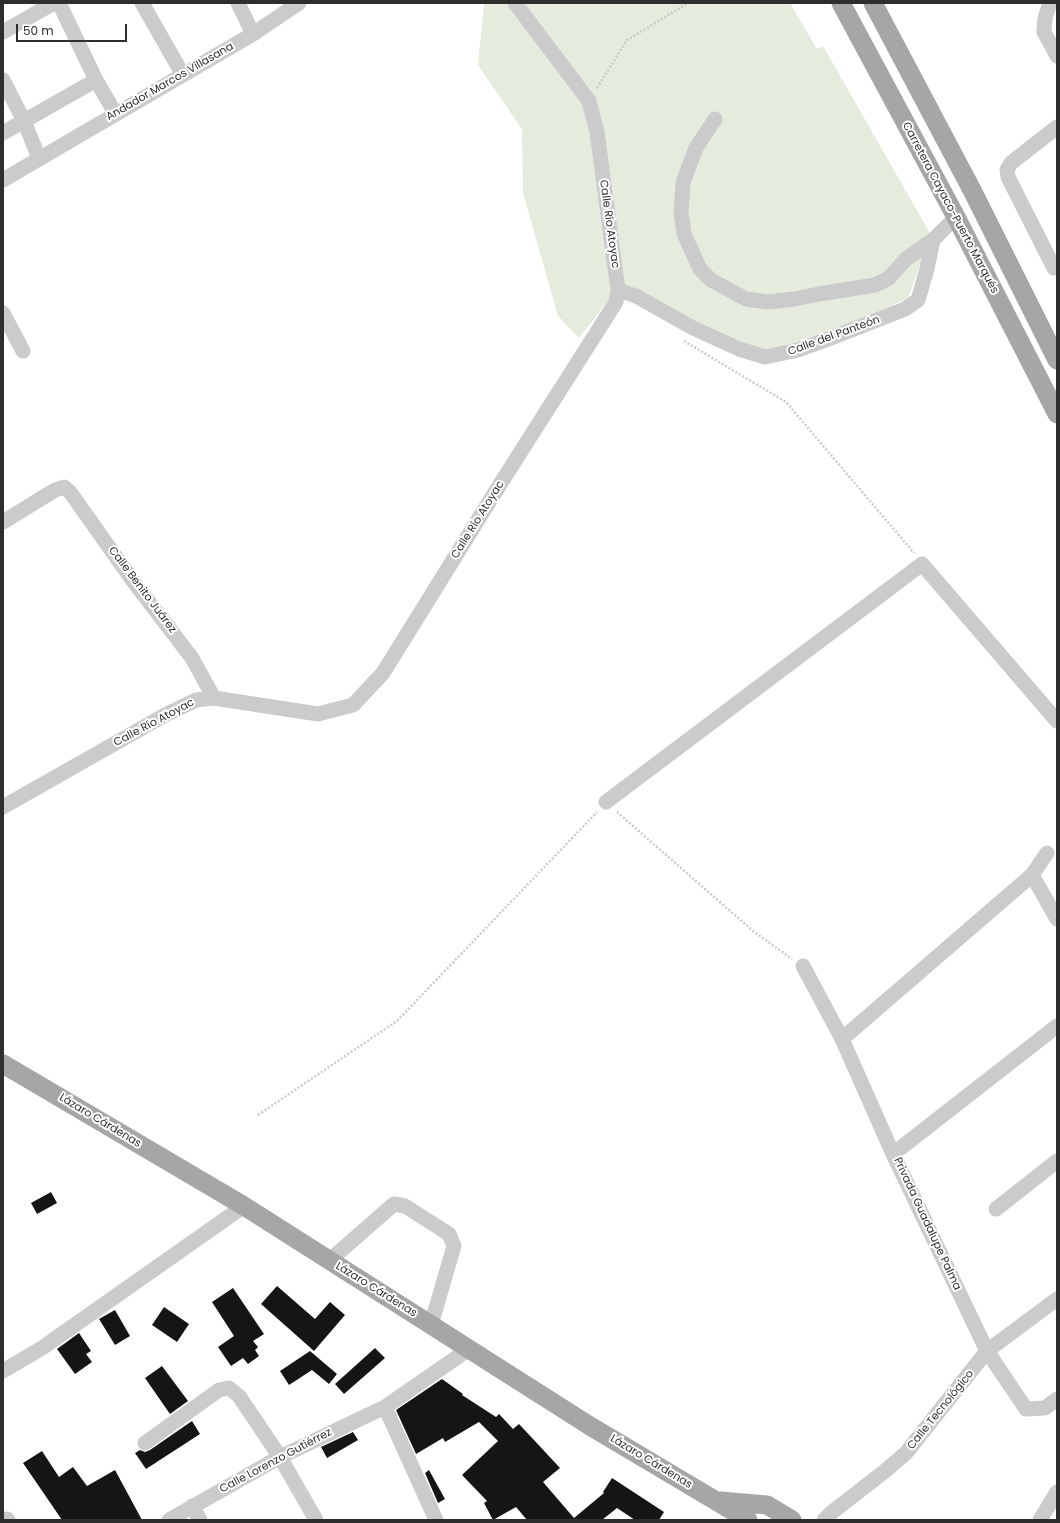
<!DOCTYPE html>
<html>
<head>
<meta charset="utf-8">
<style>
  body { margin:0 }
  #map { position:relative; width:1060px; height:1523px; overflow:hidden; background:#fff; font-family:Poppins,sans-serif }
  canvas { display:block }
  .frame { position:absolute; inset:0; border:4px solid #2e2e2e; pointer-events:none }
  .scale { position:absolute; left:16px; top:24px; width:111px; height:18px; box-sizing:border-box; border:2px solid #2e2e2e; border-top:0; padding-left:5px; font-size:12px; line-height:14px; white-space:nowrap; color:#2e2e2e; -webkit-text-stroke:3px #fff; paint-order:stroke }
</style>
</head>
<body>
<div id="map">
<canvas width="1060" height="1523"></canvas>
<div class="frame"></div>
<div class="scale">50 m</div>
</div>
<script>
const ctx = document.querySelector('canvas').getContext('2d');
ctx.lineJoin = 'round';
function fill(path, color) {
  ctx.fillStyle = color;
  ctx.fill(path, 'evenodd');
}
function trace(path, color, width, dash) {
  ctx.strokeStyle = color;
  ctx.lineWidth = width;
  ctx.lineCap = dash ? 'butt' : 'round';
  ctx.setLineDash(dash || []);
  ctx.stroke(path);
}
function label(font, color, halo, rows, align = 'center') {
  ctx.font = font + ' Poppins,sans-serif';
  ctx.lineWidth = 4;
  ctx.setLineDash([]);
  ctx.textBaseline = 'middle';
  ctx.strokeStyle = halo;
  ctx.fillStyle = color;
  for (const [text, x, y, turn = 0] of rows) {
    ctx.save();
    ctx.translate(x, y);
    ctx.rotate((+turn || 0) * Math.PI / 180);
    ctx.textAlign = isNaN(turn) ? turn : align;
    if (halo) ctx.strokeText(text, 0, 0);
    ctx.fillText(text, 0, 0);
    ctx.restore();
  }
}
const green = new Path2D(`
  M 484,3 L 790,3 L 817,49 L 823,46 L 931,235 L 908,298 L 809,343 L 768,354 L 732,340 L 622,283 L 579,338 L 558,316 L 523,193 L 522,129 L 478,65 Z`);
const building = new Path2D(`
  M 51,1192 L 57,1203 L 37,1214 L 31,1203 Z
  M 277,1286 L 315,1319 L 330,1302 L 345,1315 L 314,1351 L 261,1304 Z
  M 233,1288 L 264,1334 L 253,1341 L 258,1347 L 255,1350 L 259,1356 L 248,1364 L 243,1358 L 231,1366 L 218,1347 L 234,1336 L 212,1302 Z
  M 164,1307 L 189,1324 L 177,1342 L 152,1325 Z
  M 115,1310 L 130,1336 L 115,1345 L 99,1319 Z
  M 79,1333 L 91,1351 L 86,1354 L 92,1362 L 75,1374 L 57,1349 Z
  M 375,1348 L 385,1358 L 344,1394 L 335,1384 Z
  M 310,1351 L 337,1374 L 329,1384 L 312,1370 L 289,1385 L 280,1371 Z
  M 162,1366 L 188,1401 L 170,1414 L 145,1378 Z
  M 442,1379 L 463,1394 L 462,1395 L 496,1417 L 499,1414 L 513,1429 L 519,1424 L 534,1440 L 560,1468 L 543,1482 L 574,1518 L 604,1493 L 603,1492 L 612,1478 L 664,1512 L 659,1520 L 635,1520 L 617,1508 L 602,1520 L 527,1520 L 516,1507 L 493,1520 L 484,1503 L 487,1501 L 462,1475 L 498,1441 L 479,1422 L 445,1442 L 443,1438 L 416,1454 L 396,1410 Z
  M 192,1421 L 200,1434 L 146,1469 L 135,1453 L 140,1450 L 145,1452 L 150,1450 Z
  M 353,1432 L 358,1440 L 327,1458 L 321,1447 Z
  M 42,1451 L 59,1477 L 73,1467 L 87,1486 L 115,1470 L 142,1520 L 62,1520 L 23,1463 Z
  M 429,1470 L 445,1499 L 438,1503 L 425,1473 Z`);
const path = new Path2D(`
  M 597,88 L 627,40 L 688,3
  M 684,341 L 786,402 L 914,553
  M 617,812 L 753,931 L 792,959
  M 258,1115 L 397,1021 L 597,812`);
const minor = new Path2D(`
  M 59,3 L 96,80 L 115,113
  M 142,3 L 183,75
  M 238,3 L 253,34
  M 1050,3 L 1045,18 L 1044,32 L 1057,56
  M 3,32 L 54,3
  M 3,80 L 24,121 L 39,158
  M 715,119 L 696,148 L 688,169 L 683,183 L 681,212 L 684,234 L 700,269 L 711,280 L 746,299 L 768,302 L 795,299 L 819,294 L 875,285 L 889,278 L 906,259 L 933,240
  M 3,133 L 96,80
  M 3,180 L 253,34 L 299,3
  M 1054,268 L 1008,177 L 1007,170 L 1011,163 L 1057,127
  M 618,290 L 636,296 L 693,328 L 739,349 L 765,357 L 798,350 L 831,338 L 905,309 L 918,300 L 927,269 L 933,240 L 956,217
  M 3,313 L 23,351
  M 3,522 L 55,490 L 64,487 L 70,492 L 133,581 L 192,658 L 214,698
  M 606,802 L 922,564 L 1057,721
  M 3,807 L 165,715 L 196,700 L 214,698 L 318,714 L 353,705 L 383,673 L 499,486 L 616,302 L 618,290 L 597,132 L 589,101 L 515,3
  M 1032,875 L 1057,919
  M 803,966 L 842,1039 L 893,1154 L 987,1351 L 1026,1409 L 1045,1408 L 1057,1399
  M 842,1039 L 1032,875 L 1047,853
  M 893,1154 L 1057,1026
  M 996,1209 L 1057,1161
  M 330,1260 L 394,1204 L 405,1206 L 449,1234 L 454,1246 L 431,1325
  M 3,1371 L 42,1348 L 244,1206
  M 385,1407 L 436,1520
  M 145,1443 L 219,1390 L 229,1388 L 239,1396 L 280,1457 L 316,1520
  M 192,1506 L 200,1520
  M 7,1519 L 8,1520
  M 169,1520 L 280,1457 L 385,1407 L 469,1349
  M 824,1520 L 831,1513 L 885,1471 L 906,1453 L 987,1351 L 1057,1299
  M 1040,1520 L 1057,1492`);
const major = new Path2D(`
  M 841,3 L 956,217 L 1057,414
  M 873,3 L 973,192 L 1057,360
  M 3,1064 L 244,1206 L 590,1426 L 748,1520
  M 720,1501 L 767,1505 L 792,1520`);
const streetNames = [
  ["Andador Marcos Villasana",170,82,-30],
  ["Carretera Cayaco-Puerto Marqués",950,208,62],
  ["Calle Río Atoyac",609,224,82],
  ["Calle del Panteón",834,336,-20],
  ["Calle Río Atoyac",478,520,-58],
  ["Calle Benito Juárez",142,590,53],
  ["Calle Río Atoyac",154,723,-28],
  ["Lázaro Cárdenas",100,1121,31],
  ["Privada Guadalupe Palma",927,1224,65],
  ["Lázaro Cárdenas",376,1290,32],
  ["Calle Tecnológico",941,1410,-51],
  ["Calle Lorenzo Gutiérrez",276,1461,-28],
  ["Lázaro Cárdenas",651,1462,31]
];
fill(green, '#e5ebdd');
fill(building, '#151515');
trace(path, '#cbcbcb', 2.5, [2, 2]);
trace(minor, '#cbcbcb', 15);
trace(major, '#a6a6a6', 19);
label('11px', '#2e2e2e', '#fff', streetNames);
</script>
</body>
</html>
